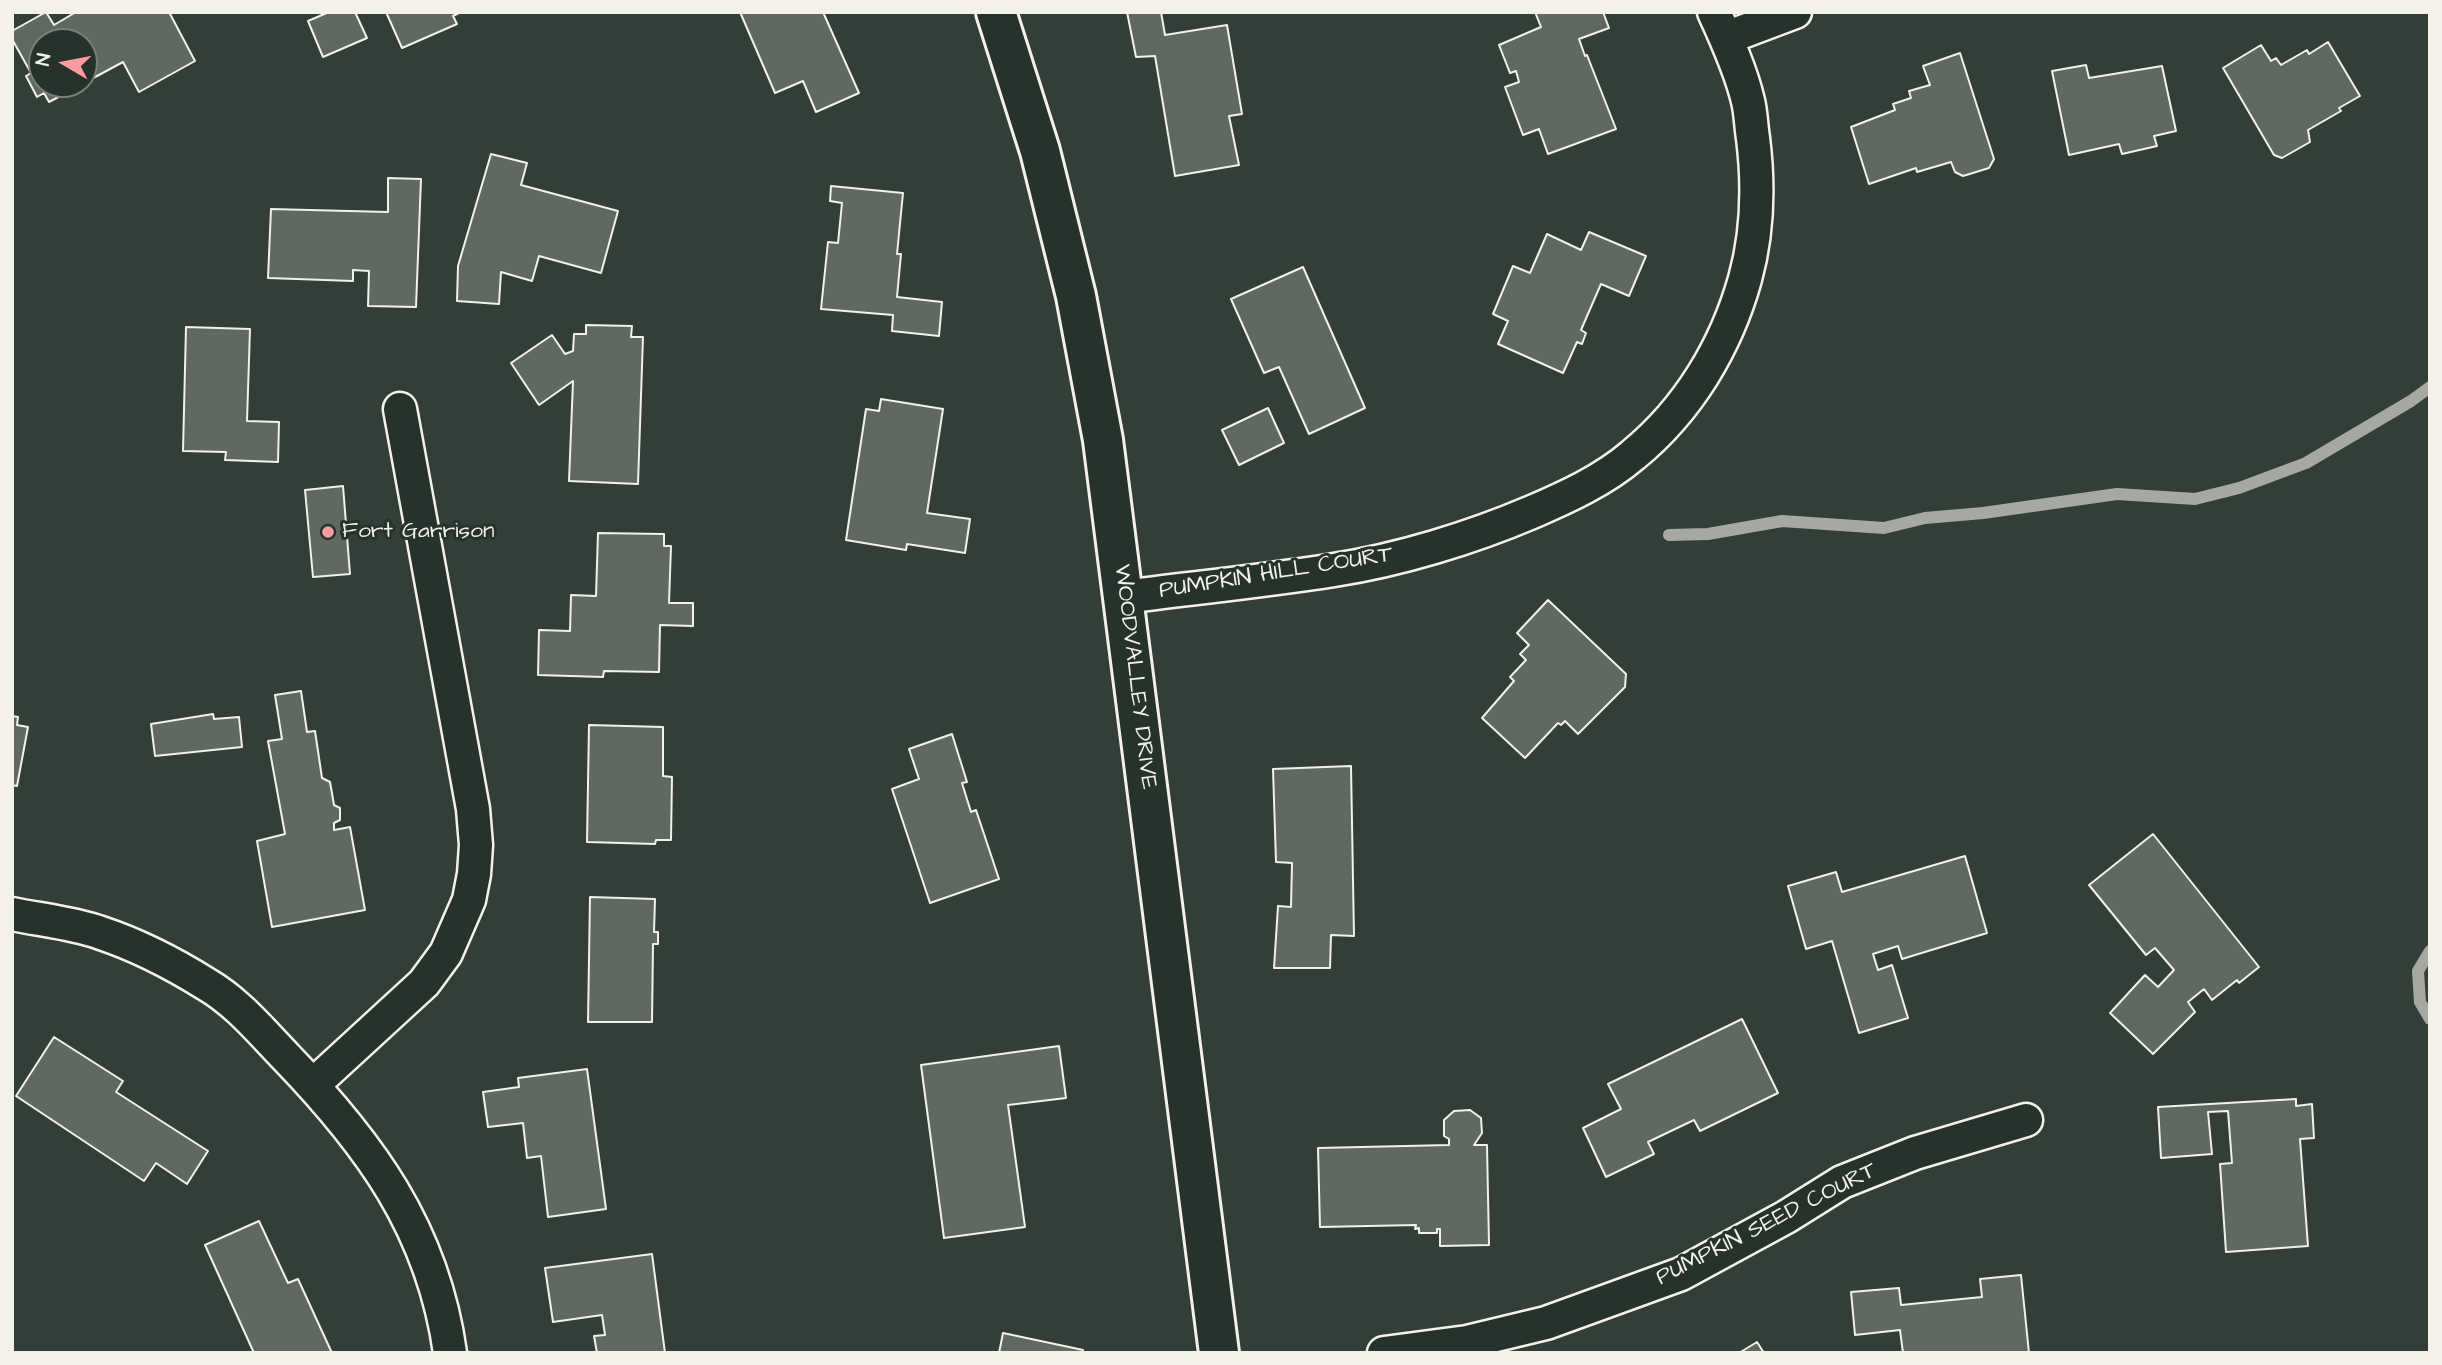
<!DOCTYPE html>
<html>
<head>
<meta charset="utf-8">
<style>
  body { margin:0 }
  #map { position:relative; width:2442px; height:1365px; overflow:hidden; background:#323e38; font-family:"Architects Daughter",sans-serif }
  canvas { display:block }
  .frame { position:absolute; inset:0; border:14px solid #f4f1e8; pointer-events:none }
  .north { position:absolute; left:28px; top:28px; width:70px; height:70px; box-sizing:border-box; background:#26332d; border:2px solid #787f78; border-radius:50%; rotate:280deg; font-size:19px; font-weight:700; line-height:28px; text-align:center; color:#f4f1e8 }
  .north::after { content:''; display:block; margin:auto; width:24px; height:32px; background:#ff9aa2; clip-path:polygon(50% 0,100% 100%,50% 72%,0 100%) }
</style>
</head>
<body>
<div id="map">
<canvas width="2442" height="1365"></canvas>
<div class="frame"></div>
<div class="north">N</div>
</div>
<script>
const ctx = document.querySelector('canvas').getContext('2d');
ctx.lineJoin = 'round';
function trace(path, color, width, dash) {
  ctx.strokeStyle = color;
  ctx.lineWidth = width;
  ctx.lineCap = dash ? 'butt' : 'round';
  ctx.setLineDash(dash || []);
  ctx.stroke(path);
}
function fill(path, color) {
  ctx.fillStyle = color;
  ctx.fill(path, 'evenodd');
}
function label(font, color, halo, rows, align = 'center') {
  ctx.font = font + ' "Architects Daughter",sans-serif';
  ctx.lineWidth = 6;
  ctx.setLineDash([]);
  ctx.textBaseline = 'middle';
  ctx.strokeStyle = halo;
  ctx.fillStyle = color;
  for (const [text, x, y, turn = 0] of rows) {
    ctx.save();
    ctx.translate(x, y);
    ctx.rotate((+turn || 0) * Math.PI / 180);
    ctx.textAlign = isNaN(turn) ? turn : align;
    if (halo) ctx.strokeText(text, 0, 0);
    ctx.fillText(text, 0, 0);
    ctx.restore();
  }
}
const stream = new Path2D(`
  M 1669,535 L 1708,534 L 1782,521 L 1884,528 L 1925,518 L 1983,513 L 2117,494 L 2195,499 L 2239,488 L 2306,463 L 2411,401 L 2430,387
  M 2430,951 L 2418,971 L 2420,1002 L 2430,1019`);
const building = new Path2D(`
  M 46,12 L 54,25 L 76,12 L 169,12 L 195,61 L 139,92 L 123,62 L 84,83 L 84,42 L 42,42 L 42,84 L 83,84 L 49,102 L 44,93 L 37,97 L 26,76 L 31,73 L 12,39 L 12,31 Z
  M 329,12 L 355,12 L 367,38 L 323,57 L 308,21 Z
  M 386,12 L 461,12 L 453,16 L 457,24 L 402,48 Z
  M 740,12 L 823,12 L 859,93 L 816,112 L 803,81 L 775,93 Z
  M 1127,12 L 1161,12 L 1165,35 L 1227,25 L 1242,114 L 1229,116 L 1239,165 L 1175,176 L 1155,56 L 1136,57 Z
  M 1535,12 L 1603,12 L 1609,28 L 1579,39 L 1585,56 L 1587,55 L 1616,129 L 1548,154 L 1539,129 L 1523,135 L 1505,87 L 1519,82 L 1516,71 L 1510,73 L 1499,45 L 1541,27 Z
  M 2328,42 L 2360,96 L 2339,108 L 2341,111 L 2308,130 L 2310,142 L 2282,158 L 2274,155 L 2223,68 L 2261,45 L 2271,61 L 2276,58 L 2281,65 L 2307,50 L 2309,54 Z
  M 1960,53 L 1994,159 L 1989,168 L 1963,176 L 1955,172 L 1951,162 L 1917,172 L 1916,168 L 1869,184 L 1851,127 L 1895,110 L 1893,104 L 1911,98 L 1909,91 L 1930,85 L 1923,66 Z
  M 2086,65 L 2089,78 L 2162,66 L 2176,131 L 2154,136 L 2157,146 L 2122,154 L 2119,144 L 2069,155 L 2052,71 Z
  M 491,154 L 527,163 L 521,185 L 618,211 L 601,273 L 539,256 L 532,281 L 501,272 L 499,304 L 457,301 L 458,266 Z
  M 388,178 L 421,179 L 416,307 L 368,306 L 369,271 L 353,270 L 353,281 L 268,278 L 271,209 L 388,212 Z
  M 831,186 L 903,193 L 897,254 L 901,254 L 897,297 L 942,302 L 939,336 L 892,331 L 893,315 L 821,309 L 828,242 L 838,243 L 842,203 L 830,201 Z
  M 1589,232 L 1646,256 L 1629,296 L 1601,284 L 1581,330 L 1586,333 L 1582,344 L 1577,342 L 1563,373 L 1498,344 L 1508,321 L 1493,314 L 1513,266 L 1530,273 L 1547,234 L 1581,250 Z
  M 1303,267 L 1365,408 L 1309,434 L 1279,367 L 1264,373 L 1231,299 Z
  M 586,325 L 632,326 L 631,337 L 643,337 L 638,484 L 569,481 L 573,381 L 539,405 L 511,363 L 552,335 L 565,354 L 573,351 L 574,334 L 586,334 Z
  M 186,327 L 250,329 L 247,421 L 279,422 L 278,462 L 225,460 L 226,452 L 183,451 Z
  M 881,399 L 943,409 L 927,513 L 970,519 L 965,553 L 907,544 L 906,550 L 846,540 L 866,409 L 879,411 Z
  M 1268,408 L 1284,443 L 1239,465 L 1222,430 Z
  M 343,486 L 350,574 L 313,577 L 305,490 Z
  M 598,533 L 664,534 L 664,546 L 671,546 L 669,603 L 693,603 L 693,626 L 660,625 L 659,672 L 604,671 L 603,677 L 538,675 L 539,630 L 570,631 L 571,595 L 596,596 Z
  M 1548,600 L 1626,674 L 1625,687 L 1578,734 L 1565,721 L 1561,725 L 1558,723 L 1525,758 L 1482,718 L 1514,681 L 1510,677 L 1526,660 L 1520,654 L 1529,645 L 1517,633 Z
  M 301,691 L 307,732 L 315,731 L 322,778 L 330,782 L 334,805 L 340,808 L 340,820 L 334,823 L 334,830 L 350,827 L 365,910 L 272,927 L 257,841 L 285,834 L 268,741 L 282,739 L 275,695 Z
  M 213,714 L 214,719 L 239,717 L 242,747 L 155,756 L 151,724 Z
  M 12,716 L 18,717 L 17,725 L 28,727 L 17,786 L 12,785 Z
  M 589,725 L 663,727 L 663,776 L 672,777 L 671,840 L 656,840 L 655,844 L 587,842 Z
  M 952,734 L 967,782 L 962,783 L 971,812 L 976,810 L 999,879 L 930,903 L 892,789 L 919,779 L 909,749 Z
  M 1351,766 L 1354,936 L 1331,935 L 1330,968 L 1274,968 L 1278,906 L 1291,907 L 1292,863 L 1276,862 L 1273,769 Z
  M 2153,834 L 2259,967 L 2239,983 L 2237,980 L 2212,1000 L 2204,989 L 2188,1002 L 2195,1012 L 2153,1054 L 2110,1013 L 2145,975 L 2158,987 L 2174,970 L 2155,948 L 2146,955 L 2089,885 Z
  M 1965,856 L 1987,933 L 1902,959 L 1898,946 L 1873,954 L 1878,970 L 1892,965 L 1908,1018 L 1859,1033 L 1832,941 L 1806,949 L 1788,886 L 1836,872 L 1842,892 Z
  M 590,897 L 655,899 L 654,932 L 658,932 L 658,944 L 653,944 L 652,1022 L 588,1022 Z
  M 1742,1019 L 1778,1093 L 1700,1131 L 1694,1120 L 1648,1142 L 1654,1154 L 1606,1177 L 1583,1128 L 1621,1109 L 1608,1084 Z
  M 54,1037 L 123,1081 L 116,1092 L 208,1151 L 187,1184 L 156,1163 L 144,1181 L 16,1096 Z
  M 1059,1046 L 1066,1098 L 1008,1105 L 1025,1227 L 944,1238 L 921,1065 Z
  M 587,1069 L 606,1209 L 548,1217 L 541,1156 L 527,1158 L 523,1123 L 488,1127 L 483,1092 L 519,1087 L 518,1078 Z
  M 2296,1099 L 2296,1106 L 2312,1104 L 2314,1138 L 2300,1139 L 2308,1246 L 2226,1252 L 2220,1164 L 2232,1163 L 2228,1111 L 2208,1112 L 2212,1154 L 2161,1158 L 2158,1107 Z
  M 1470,1110 L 1481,1118 L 1482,1133 L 1474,1145 L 1487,1145 L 1489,1245 L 1440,1246 L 1440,1229 L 1437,1229 L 1437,1233 L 1419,1233 L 1419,1228 L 1415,1229 L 1416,1225 L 1320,1227 L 1318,1148 L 1449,1145 L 1449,1139 L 1444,1136 L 1444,1120 L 1454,1111 Z
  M 259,1221 L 288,1283 L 298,1279 L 332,1353 L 254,1353 L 205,1245 Z
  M 652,1254 L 665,1353 L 597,1353 L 594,1336 L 605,1335 L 602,1315 L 553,1322 L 545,1268 Z
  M 2021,1275 L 2029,1353 L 1903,1353 L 1900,1330 L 1855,1335 L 1851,1292 L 1899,1288 L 1901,1305 L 1982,1297 L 1980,1279 Z
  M 1003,1333 L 1083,1350 L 1082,1353 L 999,1353 Z
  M 1757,1342 L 1764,1353 L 1739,1353 Z`);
const minor = new Path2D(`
  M 1726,38 L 1795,12
  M 1124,597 C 1194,588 1264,581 1334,570 C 1399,560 1471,538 1532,512 C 1567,497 1604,480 1633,455 C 1688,410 1726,347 1745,279 C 1758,232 1759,186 1753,138 C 1751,126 1751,113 1748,101 C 1741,71 1727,40 1714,12
  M 12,914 C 41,920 73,923 101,933 C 137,945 174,964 206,984 C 237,1002 260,1030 285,1056 C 369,1143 433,1229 450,1353
  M 313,1085 L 424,983 L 446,953 L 469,900 L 474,874 L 476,845 L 473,809 L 400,409
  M 1384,1353 L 1467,1342 L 1546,1323 L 1615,1298 L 1681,1274 L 1786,1217 L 1842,1182 L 1915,1153 L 2026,1120`);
const tertiary = new Path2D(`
  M 996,12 L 1040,151 L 1076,296 L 1103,440 L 1219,1353`);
const markers = [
  [328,532,7,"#ff9aa2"]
];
const poiNames = [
  ["Fort Garrison",342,532]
];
const streetNames = [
  ["PUMPKIN HILL COURT",1276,574,-9],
  ["WOODVALLEY DRIVE",1134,677,83],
  ["PUMPKIN SEED COURT",1767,1225,-27]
];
trace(stream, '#a6a9a1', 12);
fill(building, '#5f6861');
trace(building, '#f4f1e8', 2);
trace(minor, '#f4f1e8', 37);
trace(tertiary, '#f4f1e8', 44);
trace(minor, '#26332d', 32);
trace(tertiary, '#26332d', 38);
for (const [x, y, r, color] of markers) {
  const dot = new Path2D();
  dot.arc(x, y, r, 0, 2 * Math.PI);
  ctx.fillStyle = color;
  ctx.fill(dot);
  trace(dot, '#26332d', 2.5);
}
label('23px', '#f4f1e8', '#26332d', poiNames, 'left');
label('23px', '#f4f1e8', '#26332d', streetNames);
</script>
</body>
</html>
